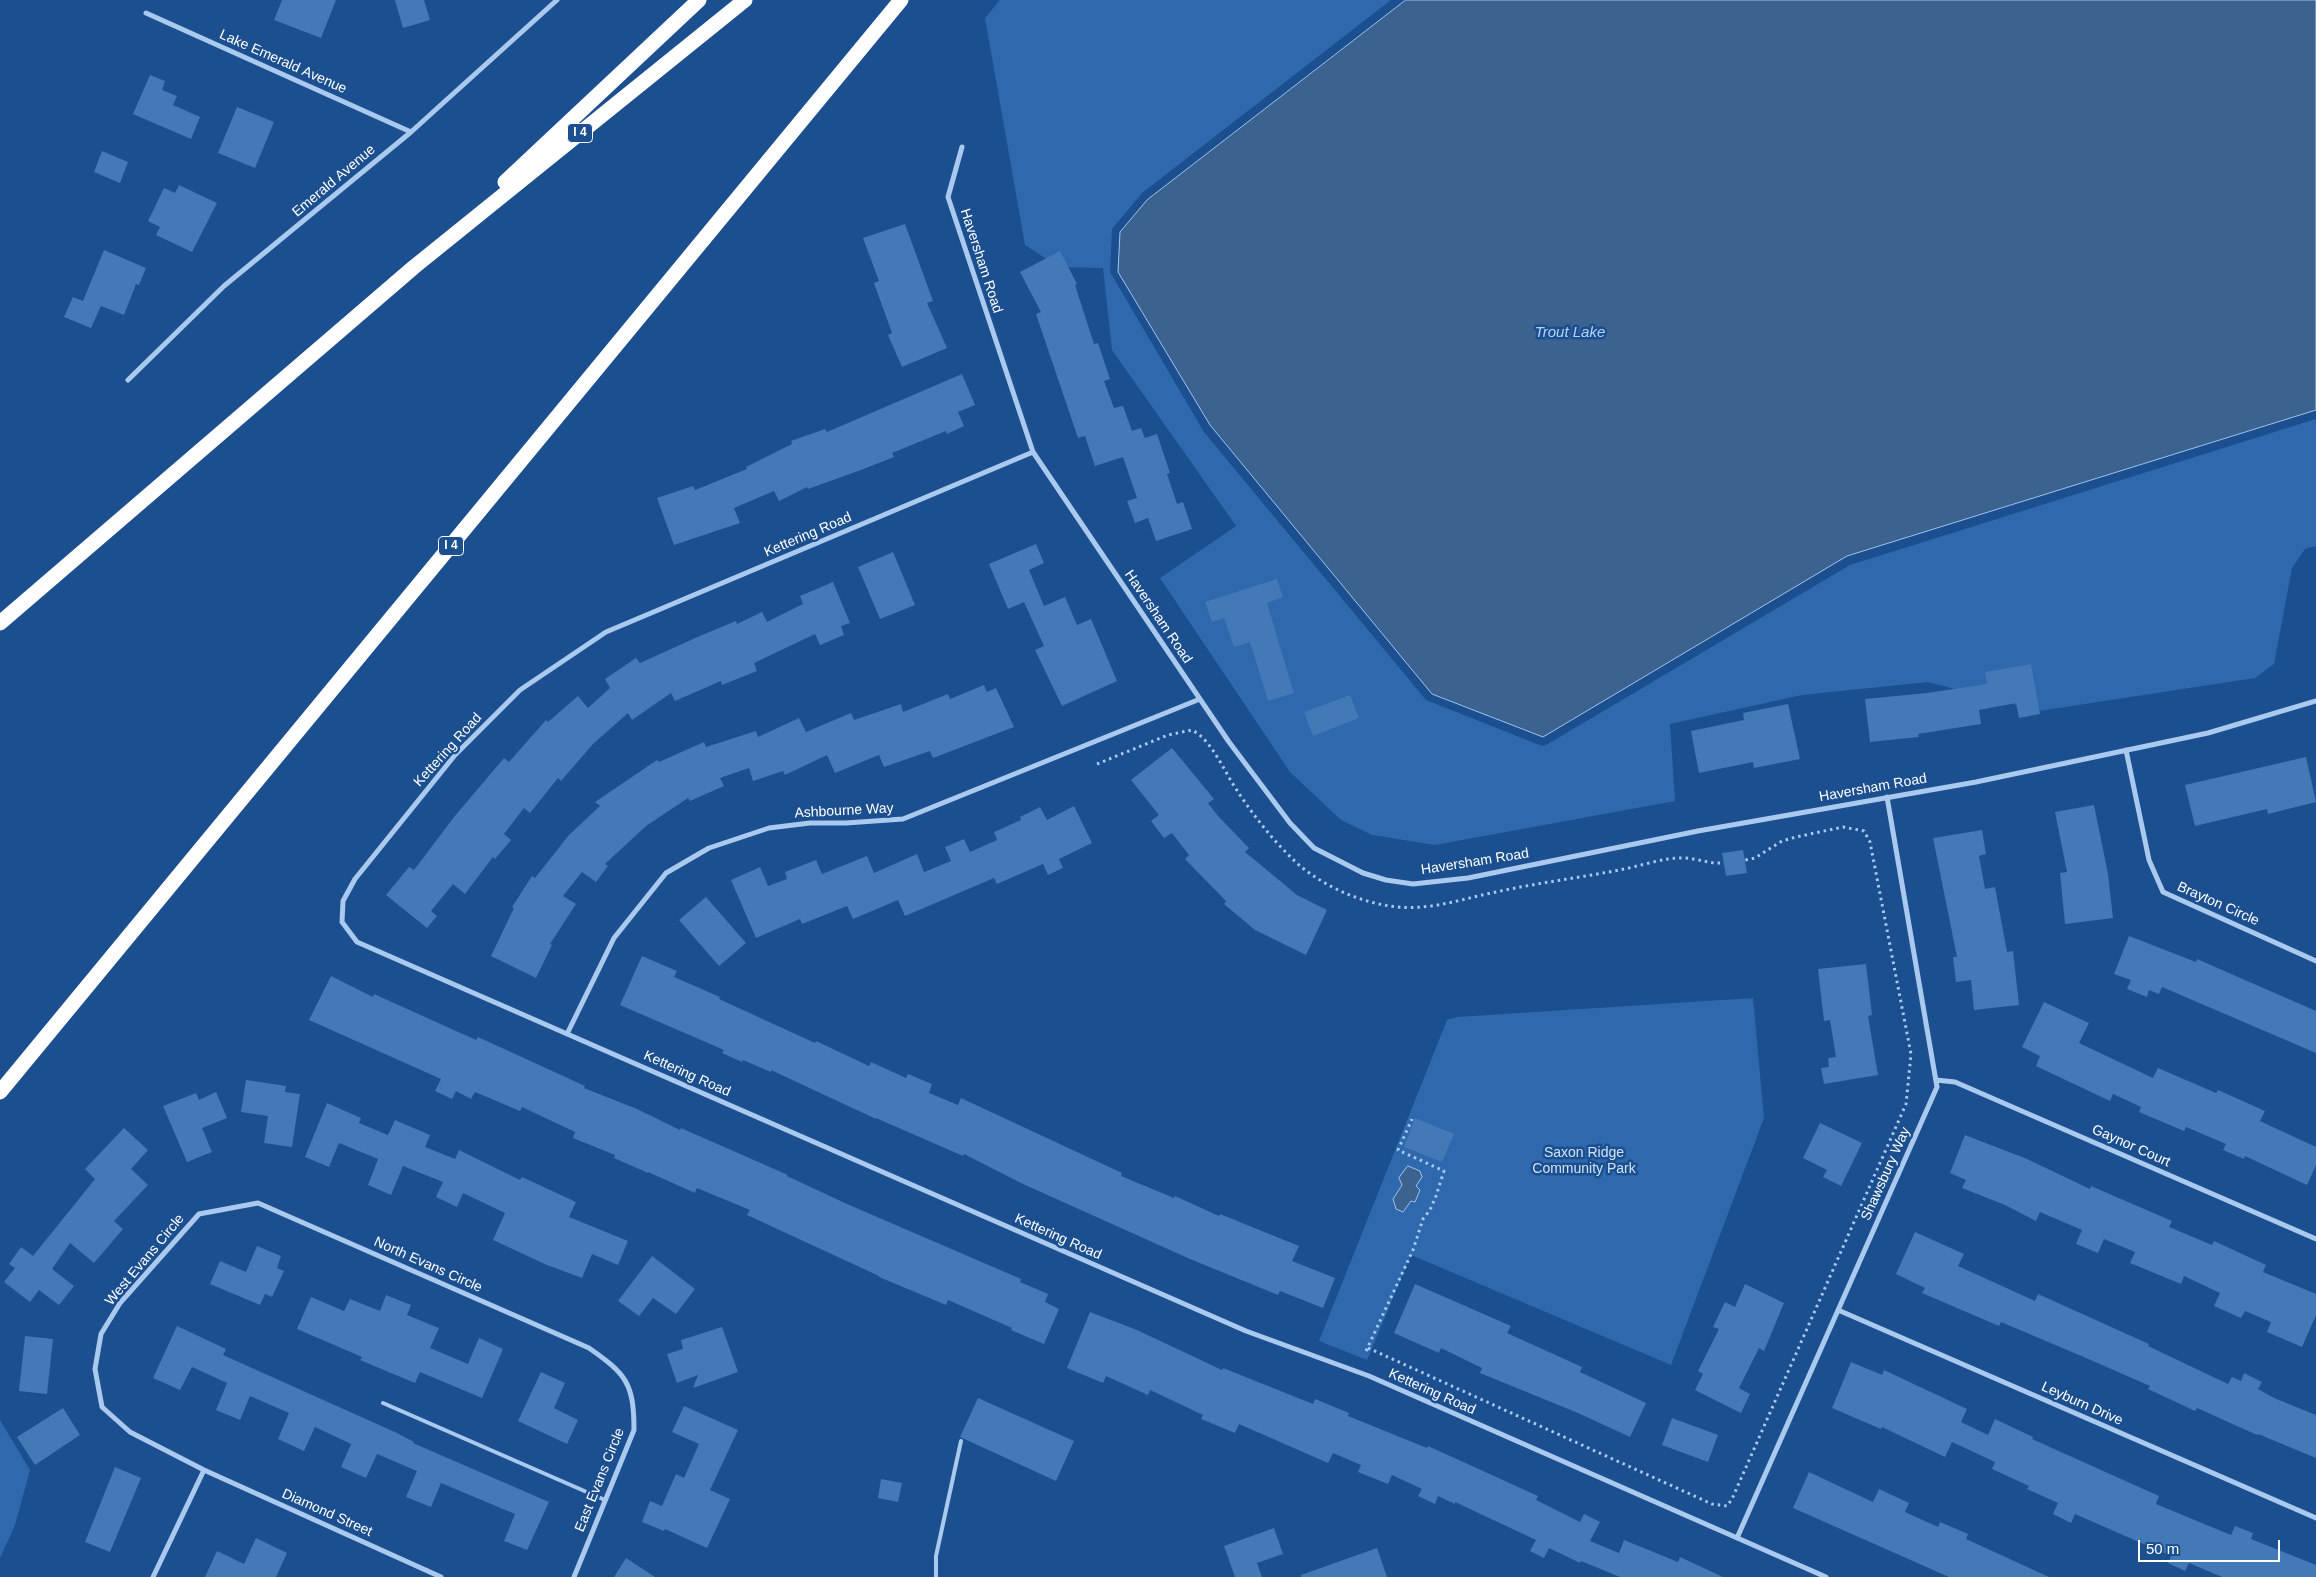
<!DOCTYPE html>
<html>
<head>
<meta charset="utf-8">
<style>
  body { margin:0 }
  #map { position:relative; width:2316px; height:1577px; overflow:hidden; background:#1b4f8f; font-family:Helvetica,sans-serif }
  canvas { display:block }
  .scale { position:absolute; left:2138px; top:1540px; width:142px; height:22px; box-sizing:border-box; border:2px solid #fff; border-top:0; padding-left:6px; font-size:15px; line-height:18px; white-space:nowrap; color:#fff; -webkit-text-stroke:4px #1b4f8f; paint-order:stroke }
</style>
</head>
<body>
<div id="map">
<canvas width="2316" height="1577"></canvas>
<div class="scale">50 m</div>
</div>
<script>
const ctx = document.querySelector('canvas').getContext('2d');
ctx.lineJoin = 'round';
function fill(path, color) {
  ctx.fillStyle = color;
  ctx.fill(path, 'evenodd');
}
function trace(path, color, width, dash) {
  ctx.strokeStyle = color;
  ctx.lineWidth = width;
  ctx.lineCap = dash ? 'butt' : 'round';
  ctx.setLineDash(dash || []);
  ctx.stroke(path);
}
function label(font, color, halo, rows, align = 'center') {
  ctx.font = font + ' Helvetica,sans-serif';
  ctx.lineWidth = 5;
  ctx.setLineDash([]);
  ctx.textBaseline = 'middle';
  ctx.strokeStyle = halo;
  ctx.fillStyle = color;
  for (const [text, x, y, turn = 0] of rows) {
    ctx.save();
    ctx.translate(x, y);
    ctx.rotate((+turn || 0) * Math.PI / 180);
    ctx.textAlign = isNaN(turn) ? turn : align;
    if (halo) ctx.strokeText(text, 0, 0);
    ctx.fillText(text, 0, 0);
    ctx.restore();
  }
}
const green = new Path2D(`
  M 1000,0 L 1391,0 L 1142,193 L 1112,229 L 1110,272 L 1204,432 L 1426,700 L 1542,746 L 1546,745 L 1850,565 L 2316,419 L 2316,546 L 2305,549 L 2292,568 L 2274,664 L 2255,678 L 2039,711 L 1928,682 L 1802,695 L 1670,724 L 1675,801 L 1435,845 L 1372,835 L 1341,820 L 1290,772 L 1160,578 L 1236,526 L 1112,350 L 1103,268 L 1059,267 L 1025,245 L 985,18 Z
  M 1753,998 L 1764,1118 L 1671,1365 L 1411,1255 L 1367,1360 L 1319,1341 L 1447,1020 L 1457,1017 Z
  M 0,1420 L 30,1470 L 15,1525 L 0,1558 Z`);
const water = new Path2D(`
  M 1406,0 L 2316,0 L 2316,410 L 1847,556 L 1543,737 L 1432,694 L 1210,425 L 1118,272 L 1120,232 L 1147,200 Z
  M 1408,1166 L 1420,1171 L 1422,1177 L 1416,1186 L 1420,1190 L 1415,1202 L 1411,1201 L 1403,1212 L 1396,1209 L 1393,1199 L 1402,1185 L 1399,1178 Z`);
const building = new Path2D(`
  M 282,0 L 336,0 L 321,38 L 274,20 Z
  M 395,0 L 424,0 L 430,20 L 403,28 Z
  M 150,75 L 165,81 L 162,90 L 177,96 L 173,105 L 200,117 L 191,139 L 133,114 Z
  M 237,107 L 274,122 L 255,168 L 218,153 Z
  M 102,151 L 128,162 L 120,183 L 94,172 Z
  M 179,185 L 217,203 L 192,252 L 156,235 L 160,227 L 148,221 L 164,188 L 175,193 Z
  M 905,224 L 933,301 L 927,303 L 947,348 L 902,367 L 888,335 L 892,333 L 874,283 L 879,281 L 863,238 Z
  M 104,250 L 146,268 L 139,285 L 136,284 L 124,315 L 101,306 L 91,328 L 64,317 L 73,297 L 83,301 Z
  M 1060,251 L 1077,284 L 1075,285 L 1094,344 L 1098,343 L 1110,379 L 1104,381 L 1114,408 L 1123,406 L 1132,431 L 1141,428 L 1145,438 L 1157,434 L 1170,473 L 1167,474 L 1177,504 L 1183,502 L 1192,529 L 1156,541 L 1148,518 L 1135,523 L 1127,501 L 1137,498 L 1123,457 L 1095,466 L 1085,436 L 1078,438 L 1036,314 L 1041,312 L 1020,272 Z
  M 962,374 L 975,405 L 958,412 L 964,426 L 947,434 L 946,431 L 892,453 L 894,457 L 861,470 L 808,489 L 807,487 L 779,501 L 774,491 L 734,508 L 740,523 L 674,545 L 657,498 L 693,486 L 695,490 L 747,469 L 746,467 L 792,444 L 791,441 L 825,429 L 827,432 Z
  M 1036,544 L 1044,563 L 1029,570 L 1044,606 L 1065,597 L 1077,625 L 1091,619 L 1117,681 L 1062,706 L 1035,650 L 1044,646 L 1024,602 L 1008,609 L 989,564 Z
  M 893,552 L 915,605 L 880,619 L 858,567 Z
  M 1277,579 L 1283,597 L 1267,603 L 1294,693 L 1268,701 L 1250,642 L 1234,647 L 1224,618 L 1212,622 L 1205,602 Z
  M 833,582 L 850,623 L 841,626 L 844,635 L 820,645 L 815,634 L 754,663 L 757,671 L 722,685 L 721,681 L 675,701 L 671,693 L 632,720 L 628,713 L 593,744 L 561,781 L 558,778 L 530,813 L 524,808 L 504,834 L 511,840 L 495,859 L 493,857 L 465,894 L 453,884 L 431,911 L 437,916 L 427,928 L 386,895 L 409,867 L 414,870 L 454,817 L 504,758 L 509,762 L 546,720 L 548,722 L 578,696 L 588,708 L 610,688 L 605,679 L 636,658 L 640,663 L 702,635 L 736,621 L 737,624 L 762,612 L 767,622 L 803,604 L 800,596 Z
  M 2031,664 L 2040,714 L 2019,718 L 2016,703 L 1979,710 L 1981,724 L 1918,734 L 1919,737 L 1870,742 L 1865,699 L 1927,693 L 1987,684 L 1985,672 Z
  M 984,685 L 987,692 L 996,688 L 1014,727 L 933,758 L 930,751 L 884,767 L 879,755 L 835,773 L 827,755 L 785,775 L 783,771 L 753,781 L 749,768 L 720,778 L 724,786 L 690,801 L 688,798 L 646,826 L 605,864 L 608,866 L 596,882 L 582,872 L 563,896 L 576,904 L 550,944 L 552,945 L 536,978 L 491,956 L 514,908 L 512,907 L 532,876 L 535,878 L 569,835 L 600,806 L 595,802 L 657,760 L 659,762 L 704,742 L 706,747 L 756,731 L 758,737 L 799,718 L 806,732 L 851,713 L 854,720 L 901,704 L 903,712 L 948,694 L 950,699 Z
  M 1350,695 L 1359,718 L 1313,736 L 1304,712 Z
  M 1788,704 L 1800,759 L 1754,768 L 1753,762 L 1699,773 L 1691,731 L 1744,720 L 1743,713 Z
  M 1172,748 L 1214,799 L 1208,803 L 1218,816 L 1249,848 L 1245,852 L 1297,895 L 1327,910 L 1306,955 L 1255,930 L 1224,904 L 1226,901 L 1185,859 L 1189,855 L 1172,833 L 1164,838 L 1151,821 L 1159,815 L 1131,780 Z
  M 2306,757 L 2316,802 L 2268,814 L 2267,809 L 2195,826 L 2185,785 Z
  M 2094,805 L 2108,874 L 2113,918 L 2065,924 L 2060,873 L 2067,872 L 2055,812 Z
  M 1074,806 L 1092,843 L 1059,859 L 1063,868 L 1048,875 L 1043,864 L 997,884 L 994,878 L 905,916 L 898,900 L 853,919 L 847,906 L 802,924 L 800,919 L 756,938 L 731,880 L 760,867 L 768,886 L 787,879 L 785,872 L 816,860 L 822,874 L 867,856 L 874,873 L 917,854 L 924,872 L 951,861 L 945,847 L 964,839 L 970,852 L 997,840 L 994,832 L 1021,820 L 1020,817 L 1040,807 L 1047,820 Z
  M 1982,830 L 1986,854 L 1979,856 L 1985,889 L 1995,887 L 2007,952 L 2013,951 L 2019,1005 L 1974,1010 L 1971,980 L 1956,982 L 1953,957 L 1957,957 L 1933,838 Z
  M 1743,850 L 1747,873 L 1726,876 L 1722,853 Z
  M 706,897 L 746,943 L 719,966 L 679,920 Z
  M 2129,936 L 2196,962 L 2197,959 L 2316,1011 L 2316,1053 L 2162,987 L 2159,994 L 2149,990 L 2147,997 L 2127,989 L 2131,980 L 2114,974 Z
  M 642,956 L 677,971 L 674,977 L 720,997 L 719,999 L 815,1043 L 816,1041 L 869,1066 L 871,1062 L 906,1078 L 908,1074 L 932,1084 L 929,1093 L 958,1105 L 961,1098 L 1122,1173 L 1121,1176 L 1174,1198 L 1175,1196 L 1219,1216 L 1220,1214 L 1299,1246 L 1292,1261 L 1335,1278 L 1323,1308 L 1280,1291 L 1278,1295 L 1190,1259 L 1023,1184 L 964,1154 L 963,1156 L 876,1118 L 876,1119 L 771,1070 L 771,1072 L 743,1060 L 742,1062 L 722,1053 L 724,1050 L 620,1005 Z
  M 1866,964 L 1872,1015 L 1868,1016 L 1878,1075 L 1824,1084 L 1821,1068 L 1829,1067 L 1828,1058 L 1836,1057 L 1830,1020 L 1824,1021 L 1818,969 Z
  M 331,976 L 373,997 L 374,994 L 476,1040 L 478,1037 L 585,1086 L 584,1088 L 637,1109 L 680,1130 L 681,1128 L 788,1175 L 787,1176 L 847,1204 L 1021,1279 L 1020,1282 L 1048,1294 L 1045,1302 L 1059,1309 L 1044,1344 L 1011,1330 L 1012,1328 L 948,1300 L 946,1305 L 879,1277 L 879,1276 L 747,1215 L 750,1210 L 697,1188 L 695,1193 L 648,1172 L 648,1173 L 614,1158 L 615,1155 L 573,1138 L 575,1132 L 522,1107 L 520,1111 L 475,1092 L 471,1099 L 456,1091 L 452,1099 L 435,1091 L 441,1079 L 309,1020 Z
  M 2044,1002 L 2089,1023 L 2079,1043 L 2153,1078 L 2158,1068 L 2216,1093 L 2218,1090 L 2265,1111 L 2260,1121 L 2316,1147 L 2316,1165 L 2307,1185 L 2245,1156 L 2244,1159 L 2223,1150 L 2226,1144 L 2186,1127 L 2184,1131 L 2139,1112 L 2141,1107 L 2113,1094 L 2110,1101 L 2036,1066 L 2040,1056 L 2022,1047 Z
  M 246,1080 L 286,1086 L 285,1092 L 300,1094 L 292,1147 L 264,1143 L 268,1116 L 241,1112 Z
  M 216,1092 L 227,1118 L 202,1128 L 212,1152 L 187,1162 L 163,1106 L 196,1093 L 199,1100 Z
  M 327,1103 L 361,1118 L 359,1123 L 388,1135 L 395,1120 L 430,1135 L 425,1147 L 455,1159 L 459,1150 L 520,1180 L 522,1177 L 576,1202 L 569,1217 L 628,1241 L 618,1265 L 592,1254 L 582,1278 L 547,1265 L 493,1240 L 505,1213 L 463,1193 L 457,1207 L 436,1197 L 443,1182 L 403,1166 L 391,1195 L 368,1185 L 378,1159 L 339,1143 L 329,1167 L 305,1157 Z
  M 1415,1118 L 1454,1134 L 1442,1162 L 1404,1147 Z
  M 1820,1123 L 1862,1143 L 1841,1186 L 1823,1177 L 1827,1170 L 1803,1158 Z
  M 124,1128 L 148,1150 L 131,1169 L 148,1185 L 114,1221 L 123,1229 L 94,1263 L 70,1243 L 52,1269 L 74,1286 L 59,1305 L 39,1290 L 30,1302 L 4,1282 L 15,1268 L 9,1264 L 21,1247 L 33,1256 L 95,1179 L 85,1169 Z
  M 1965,1135 L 2027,1159 L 2090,1189 L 2091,1186 L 2172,1221 L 2169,1227 L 2212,1245 L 2214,1241 L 2266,1265 L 2263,1272 L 2316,1294 L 2316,1315 L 2302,1347 L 2267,1332 L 2271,1322 L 2245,1311 L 2241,1318 L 2214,1306 L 2220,1293 L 2184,1276 L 2181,1284 L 2130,1263 L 2135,1252 L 2104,1239 L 2098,1253 L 2076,1244 L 2082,1230 L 2040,1212 L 2036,1221 L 2005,1205 L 1962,1188 L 1966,1180 L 1950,1173 Z
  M 1915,1232 L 1964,1254 L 1958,1266 L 2035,1301 L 2038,1294 L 2149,1344 L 2148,1346 L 2228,1384 L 2232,1377 L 2241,1381 L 2244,1373 L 2262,1382 L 2258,1389 L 2274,1398 L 2316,1415 L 2316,1458 L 2258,1434 L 2257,1435 L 2197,1408 L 2195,1411 L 2148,1389 L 2150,1386 L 2086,1358 L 2001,1322 L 1999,1326 L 1922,1293 L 1925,1288 L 1896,1274 Z
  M 257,1246 L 281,1256 L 277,1268 L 284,1271 L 272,1297 L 265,1294 L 260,1305 L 210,1284 L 220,1261 L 246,1272 Z
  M 652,1256 L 695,1289 L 676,1314 L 653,1298 L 639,1316 L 618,1301 Z
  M 1415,1284 L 1511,1326 L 1507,1333 L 1582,1367 L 1580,1372 L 1646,1403 L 1630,1437 L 1578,1413 L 1480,1373 L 1482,1368 L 1441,1348 L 1439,1353 L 1394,1333 Z
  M 1745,1284 L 1784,1303 L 1764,1351 L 1759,1348 L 1739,1388 L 1750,1394 L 1741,1413 L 1695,1390 L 1703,1374 L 1698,1371 L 1719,1329 L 1713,1327 L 1725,1302 L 1735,1307 Z
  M 386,1295 L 411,1305 L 407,1315 L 439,1328 L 430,1348 L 468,1364 L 479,1338 L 503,1349 L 482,1398 L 420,1372 L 415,1383 L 360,1360 L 362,1357 L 297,1329 L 311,1297 L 344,1311 L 350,1299 L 380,1311 Z
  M 1090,1312 L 1137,1330 L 1222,1370 L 1223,1368 L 1313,1404 L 1315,1399 L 1349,1413 L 1348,1416 L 1427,1448 L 1428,1446 L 1538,1496 L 1536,1500 L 1580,1522 L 1584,1514 L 1600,1522 L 1590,1541 L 1619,1553 L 1624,1540 L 1678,1562 L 1680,1557 L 1723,1577 L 1620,1577 L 1581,1561 L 1580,1563 L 1549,1548 L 1544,1558 L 1530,1551 L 1536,1540 L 1455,1502 L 1455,1504 L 1438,1496 L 1435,1504 L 1418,1496 L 1422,1489 L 1392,1475 L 1388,1484 L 1358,1472 L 1361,1465 L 1333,1453 L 1328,1463 L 1239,1424 L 1235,1433 L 1201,1419 L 1203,1415 L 1150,1390 L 1148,1395 L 1106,1376 L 1103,1383 L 1067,1368 Z
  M 177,1326 L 226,1349 L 223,1355 L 397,1433 L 414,1442 L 413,1443 L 549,1502 L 527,1550 L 504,1541 L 515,1514 L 441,1483 L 431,1507 L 406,1497 L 417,1471 L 377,1454 L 366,1478 L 341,1467 L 351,1444 L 315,1427 L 304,1451 L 278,1439 L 289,1413 L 250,1396 L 240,1420 L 216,1410 L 227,1383 L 192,1367 L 180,1390 L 153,1378 Z
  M 722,1327 L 738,1372 L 693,1388 L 698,1375 L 677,1383 L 667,1354 L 683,1349 L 681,1340 Z
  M 25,1336 L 53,1339 L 47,1394 L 19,1391 Z
  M 1851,1362 L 1882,1375 L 1884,1370 L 1967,1409 L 1961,1422 L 1988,1435 L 1995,1419 L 2033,1437 L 2032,1439 L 2159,1496 L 2156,1504 L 2231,1535 L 2235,1526 L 2253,1533 L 2251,1539 L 2316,1565 L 2316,1577 L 2222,1577 L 2189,1563 L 2185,1571 L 2168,1563 L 2171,1556 L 2075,1514 L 2071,1523 L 2053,1514 L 2058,1503 L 2027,1489 L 2029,1486 L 1992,1469 L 1995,1462 L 1952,1442 L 1945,1457 L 1882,1427 L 1881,1429 L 1832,1408 Z
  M 541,1372 L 565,1383 L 554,1408 L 578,1420 L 567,1444 L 518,1421 Z
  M 978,1398 L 1074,1441 L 1056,1481 L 960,1437 Z
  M 684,1406 L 738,1430 L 710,1490 L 730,1499 L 707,1548 L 665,1529 L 664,1531 L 642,1522 L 650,1501 L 662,1506 L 676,1474 L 684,1478 L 699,1444 L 672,1432 Z
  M 63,1408 L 80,1435 L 35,1465 L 17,1437 Z
  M 1672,1418 L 1718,1435 L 1708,1462 L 1662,1445 Z
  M 115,1467 L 141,1478 L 110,1552 L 85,1542 Z
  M 1809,1472 L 1873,1502 L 1879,1489 L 1909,1503 L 1905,1512 L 1938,1527 L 1940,1522 L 1968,1534 L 1966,1539 L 2049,1577 L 1949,1577 L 1793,1508 Z
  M 881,1479 L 902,1483 L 898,1502 L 878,1498 Z
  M 1274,1528 L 1283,1554 L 1257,1563 L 1262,1577 L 1235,1577 L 1224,1546 Z
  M 256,1538 L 287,1553 L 276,1577 L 205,1577 L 217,1551 L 244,1564 Z
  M 1377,1548 L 1387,1577 L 1301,1577 L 1301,1575 Z
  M 626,1558 L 655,1577 L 614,1577 Z`);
const path = new Path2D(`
  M 1097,764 L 1168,735 L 1192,730 C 1213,741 1224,772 1238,792 C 1256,819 1275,843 1299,865 C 1331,892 1380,911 1422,907 C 1447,905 1471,897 1496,892 C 1537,883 1578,878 1619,870 C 1637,867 1666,857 1682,858 C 1697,858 1709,864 1723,863
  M 1368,1348 L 1712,1504 L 1727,1506 L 1732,1499 L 1906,1104 L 1911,1054 L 1870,842 L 1864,831 L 1843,827 L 1796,837 L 1782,841 L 1755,858 L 1745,860
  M 1366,1351 L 1413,1250 L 1423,1219 L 1430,1210 L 1436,1196 L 1444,1171 L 1398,1150 L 1412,1119`);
const lane = new Path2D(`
  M 383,1403 L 605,1500
  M 936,1577 L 936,1556 L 961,1441`);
const street = new Path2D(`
  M 146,13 L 411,132
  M 962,147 L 948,197 L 1033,452 L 1229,742 L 1290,823 L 1314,848 L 1363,873 L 1386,880 L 1413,884 L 1468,878 L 1698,831 L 1976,782 L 2208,733 L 2316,701
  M 128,380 L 224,286 L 411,132 L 557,0
  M 1033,452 L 606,632 L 520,690 L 455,755 L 355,879 L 343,901 L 342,922 L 357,942 L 1246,1331 L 1369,1376 L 1826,1577
  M 2126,750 L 2149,860 L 2163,892 L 2316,961
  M 567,1034 L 614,938 L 666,873 L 709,848 L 769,828 L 810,823 L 846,823 L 903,819 L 1200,699
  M 1936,1080 L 1955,1082 L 2316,1239
  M 1838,1310 L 2316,1518
  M 1737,1538 L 1937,1087 L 1887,797
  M 153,1577 L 204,1470
  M 441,1577 L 204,1470 L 130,1432 L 102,1407 L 95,1369 L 101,1334 L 120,1303 L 199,1214 L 258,1203 L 589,1348 C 626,1374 634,1383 634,1430 L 574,1577`);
const highway = new Path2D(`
  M 505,182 L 699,0
  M 0,623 L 414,267 L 745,0
  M 0,1092 L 901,0`);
const shields = [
  [580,133,25],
  [451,546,25]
];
const shieldNames = [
  ["I 4",580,133],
  ["I 4",451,546]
];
const streetNames = [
  ["Lake Emerald Avenue",283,62,24],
  ["Emerald Avenue",334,181,-40],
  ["Haversham Road",981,261,72],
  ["Kettering Road",808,535,-23],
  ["Haversham Road",1158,617,56],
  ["Kettering Road",448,750,-48],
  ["Haversham Road",1873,788,-10],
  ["Ashbourne Way",844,811,-3],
  ["Haversham Road",1475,862,-9],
  ["Brayton Circle",2218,904,24],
  ["Kettering Road",687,1074,24],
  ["Gaynor Court",2131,1146,24],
  ["Shawsbury Way",1886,1174,-66],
  ["Kettering Road",1058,1237,24],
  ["West Evans Circle",145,1260,-50],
  ["North Evans Circle",428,1265,24],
  ["Kettering Road",1432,1392,24],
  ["Leyburn Drive",2082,1404,24],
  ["East Evans Circle",600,1480,-68],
  ["Diamond Street",327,1513,24]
];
const parkNames = [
  ["Saxon Ridge",1584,1153],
  ["Community Park",1584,1169]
];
const waterNames = [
  ["Trout Lake",1570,333]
];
fill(green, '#2e69ad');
fill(water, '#3c6290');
trace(water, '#9cc4f0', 1);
fill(building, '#4478b7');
trace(path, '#a9c9ee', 3, [2.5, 4]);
trace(lane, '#a9c9ee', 4);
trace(street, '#a9c9ee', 5);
trace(highway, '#fff', 15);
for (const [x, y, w] of shields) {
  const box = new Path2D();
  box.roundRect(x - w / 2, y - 9.5, w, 19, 4);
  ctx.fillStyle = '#1b4f8f';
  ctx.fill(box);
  trace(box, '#fff', 1);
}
label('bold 12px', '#fff', null, shieldNames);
label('14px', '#fff', '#1b4f8f', streetNames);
label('14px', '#cfe3fa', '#1b4f8f', parkNames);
label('italic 15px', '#b5d3f5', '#1b4f8f', waterNames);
</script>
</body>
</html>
